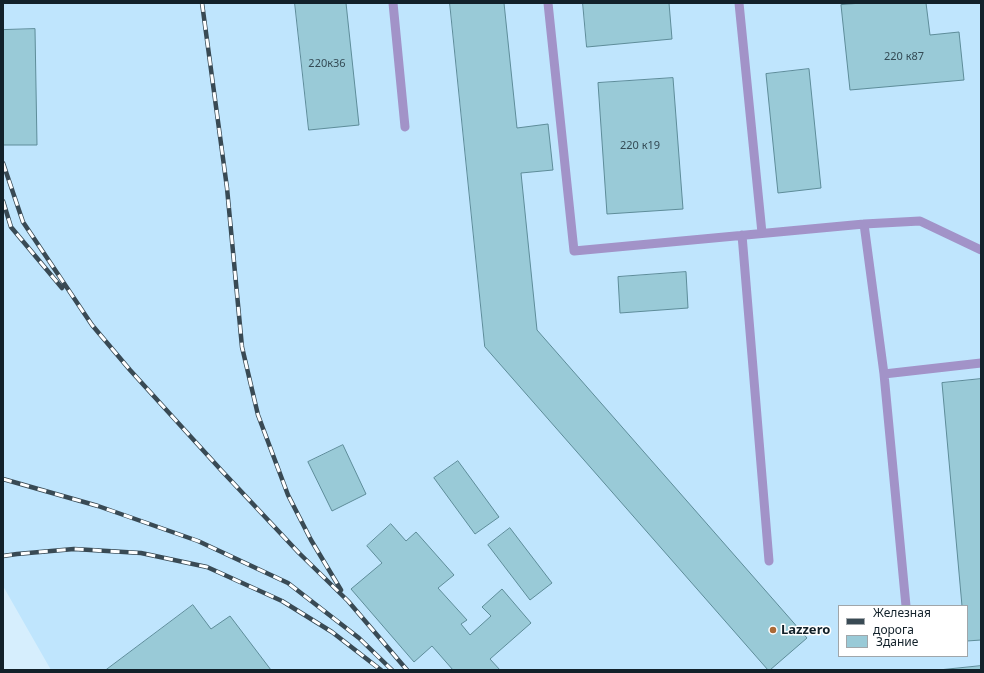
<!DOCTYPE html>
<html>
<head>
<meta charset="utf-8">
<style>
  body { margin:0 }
  #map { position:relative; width:984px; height:673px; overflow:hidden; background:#d6eefd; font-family:"Noto Sans",sans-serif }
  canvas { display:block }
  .frame { position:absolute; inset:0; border:4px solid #12212a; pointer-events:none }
  .legend { position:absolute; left:838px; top:605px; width:130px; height:52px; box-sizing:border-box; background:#fff; border:1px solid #a0a6aa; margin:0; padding:5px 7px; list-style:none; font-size:12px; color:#12212a }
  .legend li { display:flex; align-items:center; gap:8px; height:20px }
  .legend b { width:20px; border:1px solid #a0a6aa }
</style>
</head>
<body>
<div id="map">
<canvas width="984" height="673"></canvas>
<div class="frame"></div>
<ul class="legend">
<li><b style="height:5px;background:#394a54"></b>Железная дорога</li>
<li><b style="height:11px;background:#99cad7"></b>Здание</li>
</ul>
</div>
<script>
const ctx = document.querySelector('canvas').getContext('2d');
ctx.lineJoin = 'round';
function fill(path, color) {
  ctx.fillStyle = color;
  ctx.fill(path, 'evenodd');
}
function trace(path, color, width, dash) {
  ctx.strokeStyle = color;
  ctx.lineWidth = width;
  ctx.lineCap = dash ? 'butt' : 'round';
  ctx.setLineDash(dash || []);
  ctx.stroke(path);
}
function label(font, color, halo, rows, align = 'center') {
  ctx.font = font + ' "Noto Sans",sans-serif';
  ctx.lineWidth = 3;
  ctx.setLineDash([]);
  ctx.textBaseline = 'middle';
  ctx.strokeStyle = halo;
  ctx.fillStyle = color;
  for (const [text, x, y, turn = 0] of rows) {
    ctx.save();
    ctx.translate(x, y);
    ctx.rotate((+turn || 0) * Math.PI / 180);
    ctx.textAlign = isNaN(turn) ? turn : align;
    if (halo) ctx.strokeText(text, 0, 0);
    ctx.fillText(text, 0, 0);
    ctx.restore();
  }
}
const built = new Path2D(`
  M 3,3 L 981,3 L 981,670 L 51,670 L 3,586 ZM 839,606 L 967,606 L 967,656 L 839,656 Z`);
const building = new Path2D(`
  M 295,3 L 346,3 L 359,125 L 309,130 Z
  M 450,3 L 504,3 L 517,128 L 548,124 L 553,170 L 521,173 L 537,330 L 807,638 L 770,670 L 768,670 L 485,347 Z
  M 583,3 L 669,3 L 672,39 L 587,47 Z
  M 862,3 L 926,3 L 930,35 L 959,32 L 964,80 L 850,90 L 841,5 Z
  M 35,29 L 37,145 L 3,145 L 3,30 Z
  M 809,69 L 821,188 L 778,193 L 766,74 Z
  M 673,78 L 683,209 L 607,214 L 598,83 Z
  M 686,272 L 688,308 L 620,313 L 618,277 Z
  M 981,379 L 981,640 L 967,641 L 967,606 L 962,606 L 942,383 Z
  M 343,445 L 366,494 L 332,511 L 308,462 Z
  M 458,461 L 499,517 L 475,534 L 434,478 Z
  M 391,524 L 406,541 L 416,532 L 454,575 L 438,588 L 467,620 L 461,624 L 470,635 L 491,616 L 482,607 L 502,589 L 531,623 L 490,659 L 500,670 L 453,670 L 432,646 L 414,662 L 351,589 L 382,563 L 367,546 Z
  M 510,528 L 552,583 L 530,600 L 488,545 Z
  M 193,605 L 211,629 L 230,616 L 271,670 L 106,670 Z
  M 981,666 L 981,670 L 939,670 Z`);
const lane = new Path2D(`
  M 393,3 L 405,127
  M 548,3 L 574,251 L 864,224
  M 739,3 L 762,233
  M 742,235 L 769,561
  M 884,374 L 981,363
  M 906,606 L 884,374 L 864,224 L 920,221 L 981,250`);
const rail = new Path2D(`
  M 202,3 L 227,188 L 242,347 L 258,415 L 288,495 L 311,540 L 341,590
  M 3,163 L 23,222 L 92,325 L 130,370 L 221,470 L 299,553 L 348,601 L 407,670
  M 3,201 L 11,227 L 62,288
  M 3,479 L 98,506 L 198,541 L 288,583 L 359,638 L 392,670
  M 3,556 L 17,554 L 74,549 L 141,553 L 207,567 L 282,601 L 332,632 L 381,670`);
const markers = [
  [773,630,4,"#ac6a36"]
];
const numberNames = [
  ["220 к87",904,57],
  ["220к36",327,64],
  ["220 к19",640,146]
];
const poiNames = [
  ["Lazzero",781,630]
];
fill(built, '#bfe5fd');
fill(building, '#99cad7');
trace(building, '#5e8d9a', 1);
trace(lane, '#a293c8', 9);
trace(rail, '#394a54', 4.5);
trace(rail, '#fff', 3, [9]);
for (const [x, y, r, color] of markers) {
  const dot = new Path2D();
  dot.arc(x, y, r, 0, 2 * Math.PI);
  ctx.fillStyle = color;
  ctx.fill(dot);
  trace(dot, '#fff', 1.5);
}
label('11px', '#344b55', null, numberNames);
label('bold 13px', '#12212a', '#fff', poiNames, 'left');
</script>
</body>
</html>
